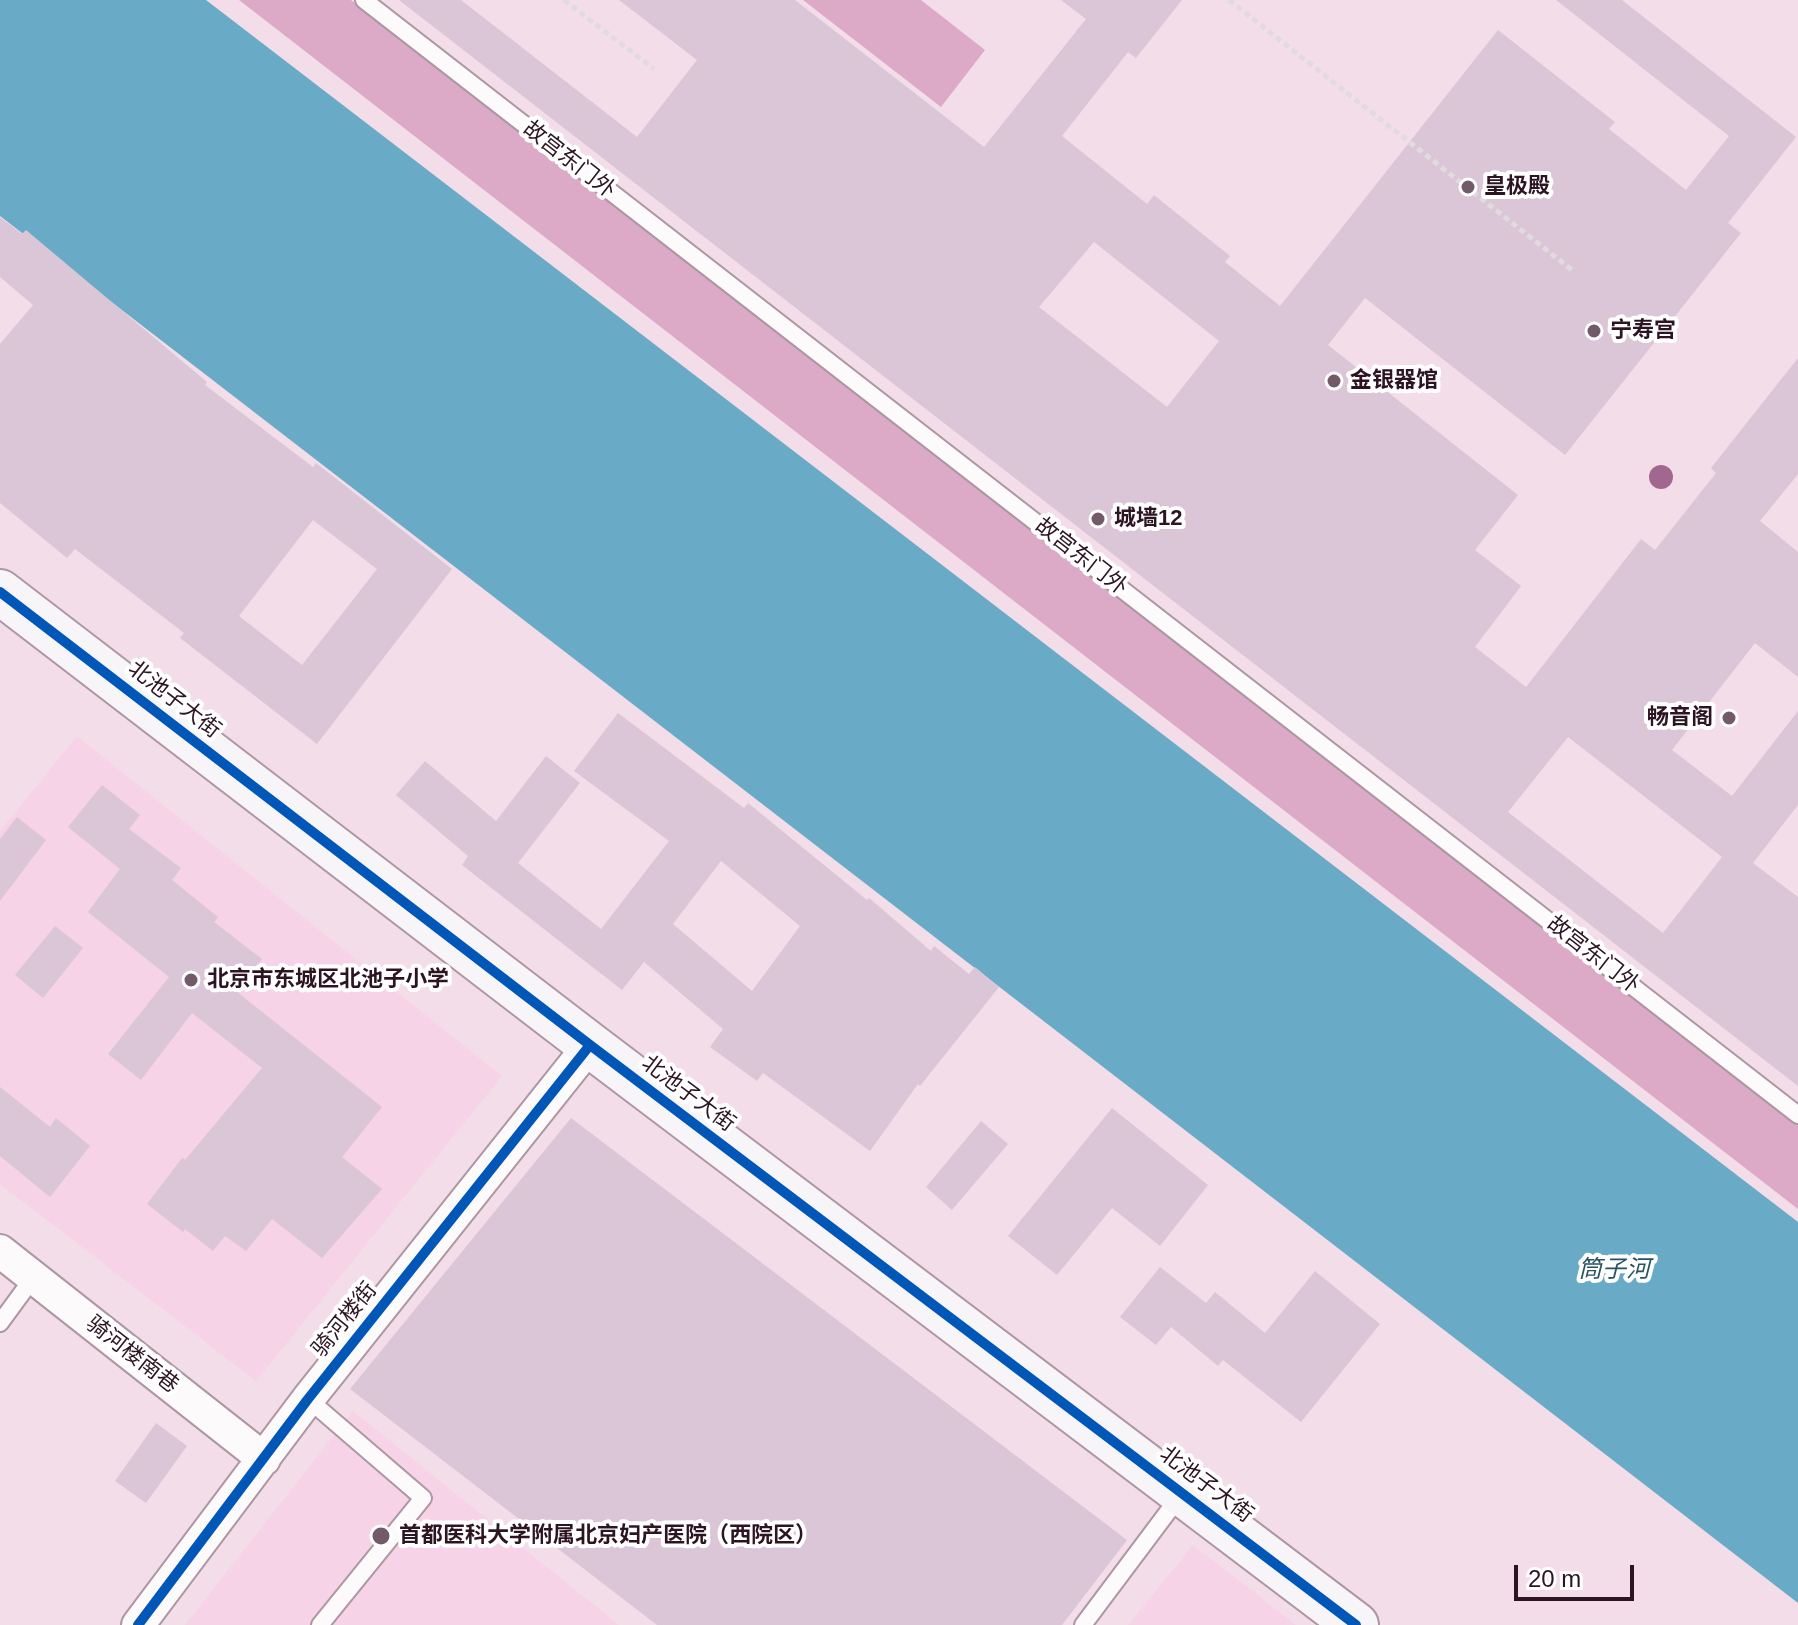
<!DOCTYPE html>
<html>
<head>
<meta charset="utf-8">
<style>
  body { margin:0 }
  #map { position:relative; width:1798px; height:1625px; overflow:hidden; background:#f3dde9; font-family:Helvetica,sans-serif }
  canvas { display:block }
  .scale { position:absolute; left:1514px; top:1565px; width:120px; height:36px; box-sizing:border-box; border:4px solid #2c1423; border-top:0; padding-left:10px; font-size:24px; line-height:28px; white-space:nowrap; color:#2c1423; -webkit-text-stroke:6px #fff; paint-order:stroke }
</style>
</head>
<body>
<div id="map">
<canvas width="1798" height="1625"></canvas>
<div class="scale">20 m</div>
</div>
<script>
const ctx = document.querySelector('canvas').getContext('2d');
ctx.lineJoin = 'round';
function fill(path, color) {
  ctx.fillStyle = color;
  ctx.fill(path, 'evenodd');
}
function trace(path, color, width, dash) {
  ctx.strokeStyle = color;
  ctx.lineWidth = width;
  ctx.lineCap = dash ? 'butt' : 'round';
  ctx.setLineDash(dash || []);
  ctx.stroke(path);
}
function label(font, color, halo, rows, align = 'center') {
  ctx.font = font + ' Helvetica,"Noto Sans SC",sans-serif';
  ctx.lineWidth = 8;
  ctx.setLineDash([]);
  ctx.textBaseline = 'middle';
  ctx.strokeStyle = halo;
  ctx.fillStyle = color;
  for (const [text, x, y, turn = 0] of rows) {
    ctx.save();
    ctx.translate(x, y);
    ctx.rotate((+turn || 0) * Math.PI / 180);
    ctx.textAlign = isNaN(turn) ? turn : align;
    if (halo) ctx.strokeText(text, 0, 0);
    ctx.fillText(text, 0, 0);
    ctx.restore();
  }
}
const built = new Path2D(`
  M 77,736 L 502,1076 L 256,1381 L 0,1184 L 0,831 Z
  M 353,1411 L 619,1625 L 185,1625 Z
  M 1193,1545 L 1296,1625 L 1128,1625 Z`);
const forest = new Path2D(`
  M 239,0 L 351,0 L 1798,1123 L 1798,1209 Z
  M 803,0 L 921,0 L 985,50 L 941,107 Z`);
const water = new Path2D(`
  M 0,0 L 206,0 L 1798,1222 L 1798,1603 L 0,216 Z`);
const building = new Path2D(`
  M 399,0 L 461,0 L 637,137 L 697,60 L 619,0 L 795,0 L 984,147 L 1086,19 L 1061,0 L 1182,0 L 1136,58 L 1128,52 L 1062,136 L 1147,204 L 1154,195 L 1230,256 L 1225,262 L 1280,306 L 1498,30 L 1615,122 L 1609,129 L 1686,190 L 1729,136 L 1556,0 L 1622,0 L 1796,137 L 1728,223 L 1741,233 L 1565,455 L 1365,298 L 1328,345 L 1518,495 L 1475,550 L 1521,586 L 1475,647 L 1526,687 L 1641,539 L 1655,550 L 1716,473 L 1711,468 L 1798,358 L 1798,474 L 1760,521 L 1798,552 L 1798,677 L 1755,643 L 1672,750 L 1732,796 L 1798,711 L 1798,805 L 1753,863 L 1798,897 L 1798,1086 ZM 1094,242 L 1219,341 L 1167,407 L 1039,307 ZM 1568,737 L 1722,857 L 1663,933 L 1508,812 Z
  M 0,217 L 22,234 L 26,230 L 207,382 L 205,385 L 313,467 L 316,463 L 452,569 L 317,744 L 180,638 L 184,633 L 75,549 L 67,558 L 0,503 L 0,344 L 33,305 L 0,277 ZM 313,520 L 377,569 L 302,665 L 239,616 Z
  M 618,713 L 744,808 L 748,803 L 867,900 L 869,898 L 931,951 L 934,946 L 969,974 L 975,967 L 999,987 L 920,1086 L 918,1084 L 870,1151 L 763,1073 L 757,1081 L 710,1047 L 723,1029 L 644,962 L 622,990 L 462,865 L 468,856 L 396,795 L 425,761 L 496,821 L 546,756 L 580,783 L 518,863 L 601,929 L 669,841 L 574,771 ZM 721,861 L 800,926 L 752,991 L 673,924 Z
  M 102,785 L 140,815 L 129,829 L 181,868 L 172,880 L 218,917 L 214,922 L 262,959 L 237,992 L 382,1107 L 342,1157 L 382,1189 L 322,1258 L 272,1219 L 246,1251 L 225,1236 L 213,1251 L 185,1229 L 183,1232 L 147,1204 L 182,1158 L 185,1160 L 262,1068 L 192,1013 L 141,1080 L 108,1054 L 169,977 L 88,912 L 120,869 L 68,827 Z
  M 17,817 L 46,840 L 0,901 L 0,839 Z
  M 55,926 L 83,948 L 43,998 L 15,975 Z
  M 0,1087 L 50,1127 L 56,1118 L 90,1146 L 50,1197 L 0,1156 Z
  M 1112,1108 L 1208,1185 L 1160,1246 L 1112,1208 L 1057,1275 L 1008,1236 Z
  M 571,1118 L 1127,1540 L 1062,1625 L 657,1625 L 350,1389 Z
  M 981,1121 L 1008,1144 L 952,1210 L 926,1187 Z
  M 1160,1267 L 1206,1303 L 1215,1292 L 1265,1333 L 1315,1271 L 1380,1324 L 1301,1422 L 1223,1360 L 1218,1366 L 1171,1327 L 1156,1345 L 1120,1317 Z
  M 156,1423 L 187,1446 L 146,1503 L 115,1481 Z`);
const path = new Path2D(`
  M 564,0 L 654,69
  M 1229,0 L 1572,270`);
const lane = new Path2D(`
  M 364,0 L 1798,1115
  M 0,1323 L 33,1278
  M 308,1399 L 423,1498 L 320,1625
  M 1083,1625 L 1182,1493`);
const street = new Path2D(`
  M 0,1251 L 264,1459
  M 138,1625 L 308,1399 L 590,1045`);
const secondary = new Path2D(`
  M 0,592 L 590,1045 L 1356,1625`);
const cycleway = new Path2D(`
  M 0,592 L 590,1045 L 1356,1625
  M 138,1625 L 308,1399 L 590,1045`);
const trees = [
  [1661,477]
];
const markers = [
  [1468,187,8,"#725a68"],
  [1594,331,8,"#725a68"],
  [1334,381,8,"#725a68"],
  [1098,519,8,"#725a68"],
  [1729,718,8,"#725a68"],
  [191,980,8,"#725a68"],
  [381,1536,10,"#725a68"]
];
const streetNames = [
  ["故宫东门外",569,160,38],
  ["故宫东门外",1081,557,38],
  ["北池子大街",174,700,38],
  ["故宫东门外",1593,955,38],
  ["北池子大街",688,1094,37],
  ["骑河楼街",345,1320,-51],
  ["骑河楼南巷",132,1355,38],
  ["北池子大街",1206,1485,37]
];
const poiNames = [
  ["皇极殿",1484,187],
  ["宁寿宫",1610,331],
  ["金银器馆",1350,381],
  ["城墙12",1114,519],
  ["畅音阁",1713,718,"right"],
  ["北京市东城区北池子小学",207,980],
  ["首都医科大学附属北京妇产医院（西院区）",399,1536]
];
const waterNames = [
  ["筒子河",1614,1270]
];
fill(built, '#f6d3e6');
fill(forest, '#dcaac7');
fill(water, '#69abc6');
fill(building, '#dac6d6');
trace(lane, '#ac97a3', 20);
trace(street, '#ac97a3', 36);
trace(secondary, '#ac97a3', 48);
trace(path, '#e1dade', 5, [6, 4]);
trace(lane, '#fdfafc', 16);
trace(street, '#fdfafc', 32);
trace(secondary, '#f8f5f8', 44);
trace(cycleway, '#0057b8', 10);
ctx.fillStyle = '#a2678f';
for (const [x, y] of trees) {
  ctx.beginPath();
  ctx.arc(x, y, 12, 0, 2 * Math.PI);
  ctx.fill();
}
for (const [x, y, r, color] of markers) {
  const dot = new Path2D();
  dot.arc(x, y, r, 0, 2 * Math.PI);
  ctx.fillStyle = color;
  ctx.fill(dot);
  trace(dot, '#fff', 3);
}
label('22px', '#2c1423', '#fff', streetNames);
label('bold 22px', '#2c1423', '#fff', poiNames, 'left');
label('italic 24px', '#285362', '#fff', waterNames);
</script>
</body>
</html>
